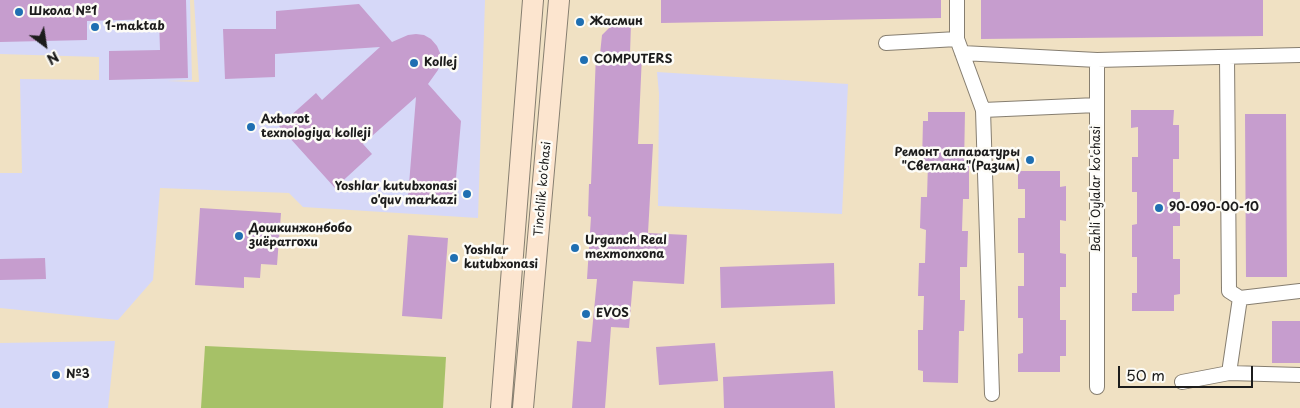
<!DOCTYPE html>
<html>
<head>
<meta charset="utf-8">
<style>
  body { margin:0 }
  #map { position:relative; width:1300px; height:408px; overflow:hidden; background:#f0e1c3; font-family:"Playpen Sans",sans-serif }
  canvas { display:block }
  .north { position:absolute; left:20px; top:20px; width:50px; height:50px; -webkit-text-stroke:4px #fdfcf7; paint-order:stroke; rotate:149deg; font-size:14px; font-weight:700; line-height:20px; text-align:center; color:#1c1c1c }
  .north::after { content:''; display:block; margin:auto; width:18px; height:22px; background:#1c1c1c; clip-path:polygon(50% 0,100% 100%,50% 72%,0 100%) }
  .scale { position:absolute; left:1118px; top:366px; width:135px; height:22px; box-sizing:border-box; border:2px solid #1c1c1c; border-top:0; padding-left:6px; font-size:15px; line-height:18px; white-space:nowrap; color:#1c1c1c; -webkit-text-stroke:4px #fdfcf7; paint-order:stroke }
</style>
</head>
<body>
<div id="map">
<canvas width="1300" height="408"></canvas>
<div class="north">N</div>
<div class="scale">50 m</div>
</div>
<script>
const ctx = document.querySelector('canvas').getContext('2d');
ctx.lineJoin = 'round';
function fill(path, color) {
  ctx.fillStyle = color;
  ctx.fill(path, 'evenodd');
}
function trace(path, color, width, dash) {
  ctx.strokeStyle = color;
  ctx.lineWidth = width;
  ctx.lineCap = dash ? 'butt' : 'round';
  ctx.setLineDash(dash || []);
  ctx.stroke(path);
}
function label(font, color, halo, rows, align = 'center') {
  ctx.font = font + ' "Playpen Sans",sans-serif';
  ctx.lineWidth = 5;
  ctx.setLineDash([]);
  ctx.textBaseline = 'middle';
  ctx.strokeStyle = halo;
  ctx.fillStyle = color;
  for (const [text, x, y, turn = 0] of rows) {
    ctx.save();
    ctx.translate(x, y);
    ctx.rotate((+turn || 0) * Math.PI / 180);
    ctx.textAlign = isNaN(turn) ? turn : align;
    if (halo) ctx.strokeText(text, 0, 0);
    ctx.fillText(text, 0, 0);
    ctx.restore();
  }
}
const built = new Path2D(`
  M 0,0 L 190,0 L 192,80 L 167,81 L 199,82 L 194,0 L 485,0 L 478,218 L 303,207 L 289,193 L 160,188 L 153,280 L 118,320 L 0,308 L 0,173 L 22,173 L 20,79 L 99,80 L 99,57 L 0,54 Z
  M 657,72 L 848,84 L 842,214 L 658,206 L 659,94 Z
  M 115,341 L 108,408 L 0,408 L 0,343 Z`);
const green = new Path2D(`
  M 205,346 L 446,357 L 443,408 L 201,408 Z`);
const building = new Path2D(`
  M 0,0 L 186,0 L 188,78 L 109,80 L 109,51 L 160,50 L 159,19 L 87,21 L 87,40 L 0,42 Z
  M 661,0 L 941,0 L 941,18 L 661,23 Z
  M 981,0 L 1263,0 L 1263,36 L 981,39 Z
  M 359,4 L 392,42 L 408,35 L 416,34 L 424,35 L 431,39 L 437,46 L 440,53 L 440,62 L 438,70 L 428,84 L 461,121 L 454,201 L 408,197 L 416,97 L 363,144 L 372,154 L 335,188 L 279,126 L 316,93 L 322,100 L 380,47 L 275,54 L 275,77 L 225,79 L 223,29 L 276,29 L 276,11 Z
  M 614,23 L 631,23 L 630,54 L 642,55 L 638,144 L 653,144 L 648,233 L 687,235 L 684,284 L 633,281 L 629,328 L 611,327 L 605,408 L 572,408 L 577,341 L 591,342 L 597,279 L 587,279 L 591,217 L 588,216 L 589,184 L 591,184 L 596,54 L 600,54 L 602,35 Z
  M 1131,110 L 1174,110 L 1173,125 L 1179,125 L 1179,159 L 1173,159 L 1173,192 L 1180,192 L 1180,226 L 1173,226 L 1173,259 L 1180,259 L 1180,294 L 1174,295 L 1174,311 L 1132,311 L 1132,293 L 1137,293 L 1137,257 L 1132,257 L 1132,225 L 1137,224 L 1137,192 L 1132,192 L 1132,157 L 1138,157 L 1138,127 L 1131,128 Z
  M 928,112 L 965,112 L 964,166 L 969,166 L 969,199 L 963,199 L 962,231 L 968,231 L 967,267 L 960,267 L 960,300 L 965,300 L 964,331 L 959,331 L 958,383 L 923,382 L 923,371 L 918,370 L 918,330 L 923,330 L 924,296 L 918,296 L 919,263 L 925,263 L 926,230 L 920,228 L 921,197 L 927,197 L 928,163 L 922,163 L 923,121 L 928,121 Z
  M 1245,114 L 1286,114 L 1287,277 L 1246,277 Z
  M 1018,171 L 1060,171 L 1060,187 L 1066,186 L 1066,221 L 1060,220 L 1060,253 L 1066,254 L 1066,287 L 1060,287 L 1060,320 L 1066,320 L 1066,356 L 1060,356 L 1060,372 L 1018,372 L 1018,354 L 1023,353 L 1023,318 L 1018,318 L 1018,286 L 1024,286 L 1024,253 L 1018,253 L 1018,218 L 1025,218 L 1025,189 L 1018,189 Z
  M 200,208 L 281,213 L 277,265 L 261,264 L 260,278 L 244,277 L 244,288 L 195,285 Z
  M 408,235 L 448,238 L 442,319 L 402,316 Z
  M 45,258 L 46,279 L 0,280 L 0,259 Z
  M 834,263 L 835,304 L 721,308 L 720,267 Z
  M 1272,321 L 1300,321 L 1300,363 L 1272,363 Z
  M 715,343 L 718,381 L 659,385 L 656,347 Z
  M 833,371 L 835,408 L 724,408 L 723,377 Z`);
const minor = new Path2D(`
  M 957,39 L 983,110 L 992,394
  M 886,43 L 957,39 L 957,0
  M 962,53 L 1097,60 L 1300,55
  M 1227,57 L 1229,291 L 1240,298
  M 1097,60 L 1097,105
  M 983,110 L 1097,105 L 1097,387
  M 1300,291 L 1240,298 L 1229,373 L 1300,375
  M 1182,382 L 1229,373`);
const secondary = new Path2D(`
  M 501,408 L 533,0
  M 523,408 L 559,0`);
const markers = [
  [19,12,5,"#1f6fb2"],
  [580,22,5,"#1f6fb2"],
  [95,27,5,"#1f6fb2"],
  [584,60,5,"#1f6fb2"],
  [414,63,5,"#1f6fb2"],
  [251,127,5,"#1f6fb2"],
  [1030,160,5,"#1f6fb2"],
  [467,194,5,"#1f6fb2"],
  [1159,208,5,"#1f6fb2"],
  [239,236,5,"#1f6fb2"],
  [575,248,5,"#1f6fb2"],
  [454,258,5,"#1f6fb2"],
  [586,314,5,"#1f6fb2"],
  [56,375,5,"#1f6fb2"]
];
const poiNames = [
  ["Школа №1",29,12],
  ["Жасмин",590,22],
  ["1-maktab",105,27],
  ["COMPUTERS",594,60],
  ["Kollej",424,63],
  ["Axborot",261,120],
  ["texnologiya kolleji",261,134],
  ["Ремонт аппаратуры",1020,153,"right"],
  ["\"Светлана\"(Разим)",1020,167,"right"],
  ["Yoshlar kutubxonasi",457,187,"right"],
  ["o'quv markazi",457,201,"right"],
  ["90-090-00-10",1169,208],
  ["Дошкинжонбобо",249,229],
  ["зиёратгохи",249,243],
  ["Urganch Real",585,241],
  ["mexmonxona",585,255],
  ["Yoshlar",464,251],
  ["kutubxonasi",464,265],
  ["EVOS",596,314],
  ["№3",66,375]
];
const streetNames = [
  ["Tinchlik ko'chasi",543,189,-85],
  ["Bahli Oylalar ko'chasi",1097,189,-90]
];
fill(built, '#d6d8f8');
fill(green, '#a6c167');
fill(building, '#c69dce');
trace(minor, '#867e70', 16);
trace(secondary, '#867e70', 22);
trace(minor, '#fff', 14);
trace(secondary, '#fce5cf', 20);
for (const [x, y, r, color] of markers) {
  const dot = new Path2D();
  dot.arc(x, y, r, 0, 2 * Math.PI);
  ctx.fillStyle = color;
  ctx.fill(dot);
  trace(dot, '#fdfcf7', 2);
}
label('bold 12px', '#1c1c1c', '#fdfcf7', poiNames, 'left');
label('12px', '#1c1c1c', '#fdfcf7', streetNames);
</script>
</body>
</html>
